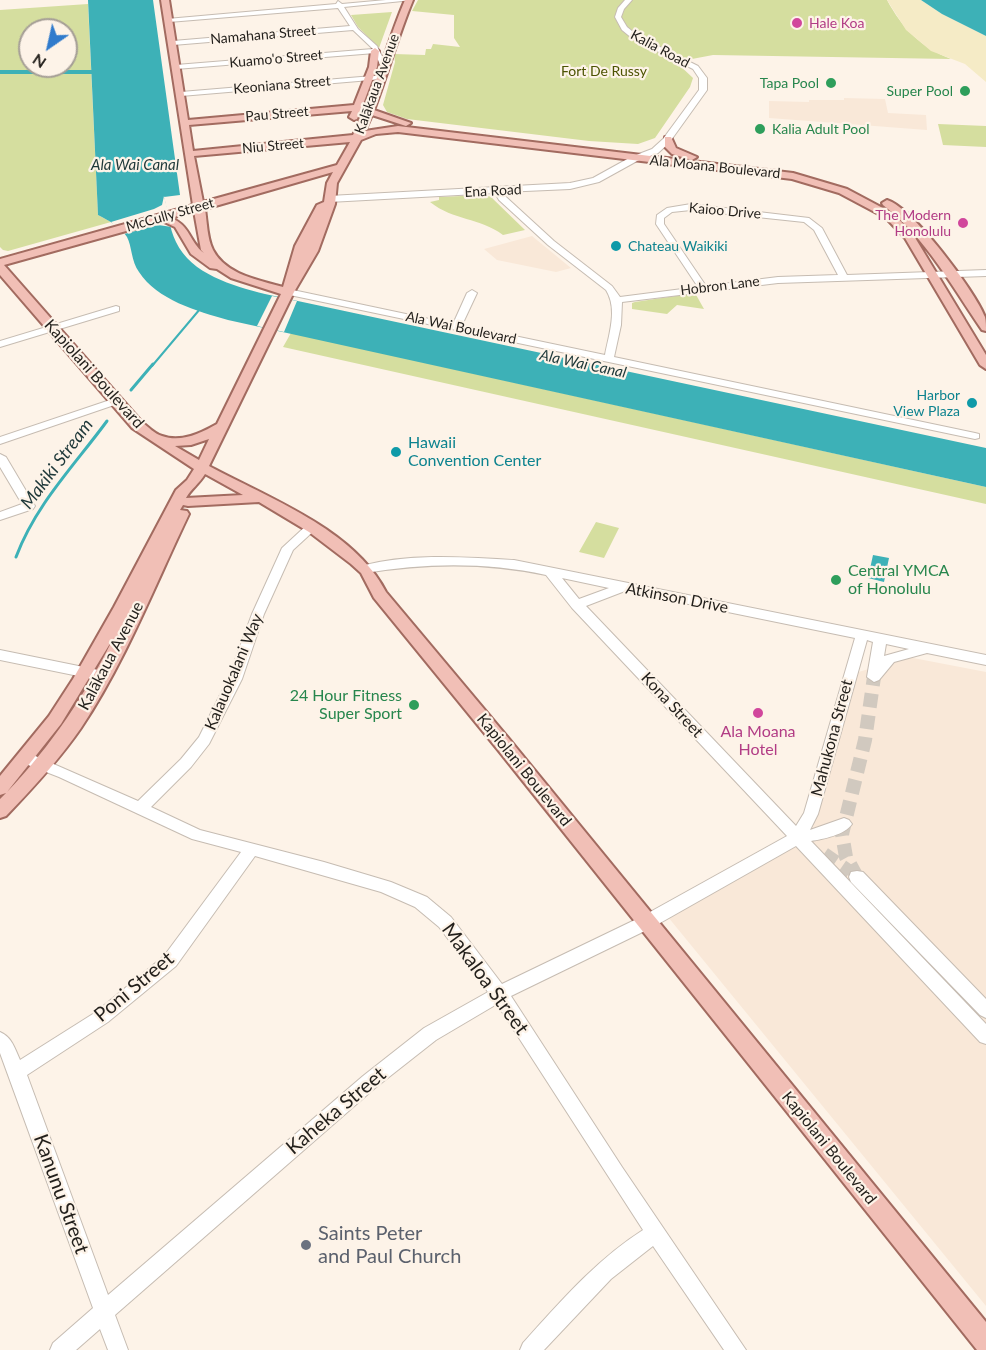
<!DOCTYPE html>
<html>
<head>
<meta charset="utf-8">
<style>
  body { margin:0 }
  #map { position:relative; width:986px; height:1350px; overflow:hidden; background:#fdf3e8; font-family:Lato,sans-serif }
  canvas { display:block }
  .north { position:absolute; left:18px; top:18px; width:60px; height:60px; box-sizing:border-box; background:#fdf3e8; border:2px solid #a59e96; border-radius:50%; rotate:214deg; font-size:16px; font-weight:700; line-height:24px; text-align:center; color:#221f1b }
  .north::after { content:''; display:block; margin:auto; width:21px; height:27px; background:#307bcc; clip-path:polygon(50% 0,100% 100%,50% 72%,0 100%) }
</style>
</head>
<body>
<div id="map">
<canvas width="986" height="1350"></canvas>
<div class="north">N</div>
</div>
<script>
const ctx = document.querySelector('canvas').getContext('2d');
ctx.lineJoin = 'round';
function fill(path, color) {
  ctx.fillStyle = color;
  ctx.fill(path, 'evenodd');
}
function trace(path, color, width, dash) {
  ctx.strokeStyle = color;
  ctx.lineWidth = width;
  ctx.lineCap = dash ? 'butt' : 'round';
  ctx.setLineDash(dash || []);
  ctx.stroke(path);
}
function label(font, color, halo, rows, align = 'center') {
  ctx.font = font + ' Lato,sans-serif';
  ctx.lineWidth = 4.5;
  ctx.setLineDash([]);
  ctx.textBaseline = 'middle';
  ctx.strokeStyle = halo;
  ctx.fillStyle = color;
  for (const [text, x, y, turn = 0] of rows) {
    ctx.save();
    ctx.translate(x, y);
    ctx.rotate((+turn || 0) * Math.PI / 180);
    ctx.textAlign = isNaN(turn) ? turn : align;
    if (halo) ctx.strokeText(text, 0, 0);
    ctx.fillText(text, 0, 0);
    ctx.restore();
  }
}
const built = new Path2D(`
  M 844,98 L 885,99 L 888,113 L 926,115 L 927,130 L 769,118 L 769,101 L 809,102 L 809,100 L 844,100 Z
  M 532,236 L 571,268 L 556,272 L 497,260 L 484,249 Z
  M 908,657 L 986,672 L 986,1306 L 668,917 L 780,852 L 809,843 L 852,674 Z`);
const green = new Path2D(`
  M 418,0 L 887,0 C 902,28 922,48 951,59 L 713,55 L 676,62 L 693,78 L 690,87 L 655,138 L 638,144 L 589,141 L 407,119 L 387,112 L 383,105 L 395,62 L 394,54 L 425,55 L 426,49 L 431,49 L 433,44 L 460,47 L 454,38 L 454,15 L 412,11 Z
  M 88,4 L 98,215 L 111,222 L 8,251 L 3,250 L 0,247 L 0,10 ZM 30,30 L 66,30 L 66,66 L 30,66 Z
  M 392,12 L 379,48 L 358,27 L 351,15 Z
  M 938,124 L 986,126 L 986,147 L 943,145 Z
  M 486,195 L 491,197 L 525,230 L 503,235 C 479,217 454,221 430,202 L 439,200 L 439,197 Z
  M 695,293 L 704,309 L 677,305 L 667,314 L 632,309 L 632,303 L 635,302 Z
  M 291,333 L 986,487 L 986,504 L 283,347 Z
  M 596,522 L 619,528 L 604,558 L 579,552 Z`);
const sand = new Path2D(`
  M 887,0 L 921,0 L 942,14 L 986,36 L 986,82 L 965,64 L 931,51 L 906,30 Z`);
const water = new Path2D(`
  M 88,0 L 153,0 L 180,195 L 164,197 C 168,211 169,228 176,242 C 191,274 233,286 265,294 L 986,448 L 986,487 L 228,320 C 197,311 157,300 139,272 C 131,261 132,246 127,237 C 121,227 108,220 98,215 Z
  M 921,0 L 986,0 L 986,36 L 942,14 Z
  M 873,555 L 889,558 L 884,582 L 868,578 Z`);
const pier = new Path2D(`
  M 164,196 L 172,227 L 158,225 L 124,234 L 111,222 L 154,209 L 162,205 Z
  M 272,296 L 297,301 L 284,332 L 257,326 Z`);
const streamFar1 = new Path2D(`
  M 152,366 L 200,309`);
const stream = new Path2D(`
  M 131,390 L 153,364
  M 16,557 C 36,504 74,466 107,421`);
const canal = new Path2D(`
  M 0,70 L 92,70 L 95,72 L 92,74 L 0,74 Z`);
const minorTunnel = new Path2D(`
  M 824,854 L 850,872
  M 857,877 L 846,857 L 842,834 L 865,740 L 874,677`);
const minor = new Path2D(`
  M 386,0 L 412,0 L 344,7 L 358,29 L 377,46 L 388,69 L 382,69 L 375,53 L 176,69 L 172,67 L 176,65 L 373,49 L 353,30 L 173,45 L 170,43 L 173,41 L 350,26 L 338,8 L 169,22 L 167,19 L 336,4 L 338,1 L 342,4 Z
  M 625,0 L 632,0 L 624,9 L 621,17 L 627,27 L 638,36 L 698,66 L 707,78 L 707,90 L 669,143 L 658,153 L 637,161 L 599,182 L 570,189 L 503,192 L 506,197 L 554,241 L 612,286 L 620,297 L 698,287 L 656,224 L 657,215 L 667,208 L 691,204 L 809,218 L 822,228 L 847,275 L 986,270 L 986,276 L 778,283 L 622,302 L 621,325 L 614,357 L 975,433 L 979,434 L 979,438 L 975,439 L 285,294 L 285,290 L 288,289 L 453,324 L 467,293 L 472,290 L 477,293 L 462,325 L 605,355 C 609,334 618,309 606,290 L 548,245 L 499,200 L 495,193 L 329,202 L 325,199 L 329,196 L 570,183 L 593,178 L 631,157 L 652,149 L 663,139 L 699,90 L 699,78 L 693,69 L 633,39 L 622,30 L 615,17 L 618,8 ZM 691,210 L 804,222 L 814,230 L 838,275 L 778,277 L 706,286 L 664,224 L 664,218 L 672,212 Z
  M 385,75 L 385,79 L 382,79 L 181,96 L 177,94 L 181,92 Z
  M 116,306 L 119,307 L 119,311 L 0,347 L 0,341 Z
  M 116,398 L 120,399 L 120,403 L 0,444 L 0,437 Z
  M 0,454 L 6,457 L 35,506 L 33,509 L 0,520 L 0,512 L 22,504 L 0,467 Z
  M 312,523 L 318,527 L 293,550 L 264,614 L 242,679 L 209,744 L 191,767 L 151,807 L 200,830 L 324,862 L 391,882 L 427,897 L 451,917 L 502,984 L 641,917 L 787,836 L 572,608 L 546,575 C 486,562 425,563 365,573 L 359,569 L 361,566 C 409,553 464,557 514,560 L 986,655 L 986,665 L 927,653 L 894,662 L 879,680 L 874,682 L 867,677 L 873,642 L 867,640 L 818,814 L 810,830 L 844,818 L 849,820 L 852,824 C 845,835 823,839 811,841 L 986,1024 L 986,1044 L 980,1042 L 796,846 L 653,927 L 511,996 L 622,1167 L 746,1350 L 724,1350 L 653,1246 L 611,1279 L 544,1350 L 520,1350 L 523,1343 C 560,1302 596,1260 643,1230 L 497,1004 L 436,1040 L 375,1088 L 115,1315 L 128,1350 L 108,1350 L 100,1329 L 76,1350 L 50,1350 L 53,1343 L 93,1308 L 0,1053 L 0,1032 C 12,1037 15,1049 20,1060 L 96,1012 L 164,956 L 241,852 L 192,839 L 59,777 L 23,763 L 21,759 L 23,755 L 33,755 L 138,801 L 181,759 L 199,737 L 228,679 L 252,614 L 282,548 L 308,524 ZM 562,578 L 609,588 L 579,599 ZM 625,591 L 855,638 L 804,813 L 796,826 L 586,606 ZM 886,644 L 909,649 L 884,656 ZM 255,856 L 381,892 L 415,907 L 439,927 L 488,992 L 424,1028 L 363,1076 L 108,1295 L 27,1075 L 108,1022 L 176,966 Z
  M 0,650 L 103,671 L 110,676 L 103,681 L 0,660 Z
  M 857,871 L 863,872 L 986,999 L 986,1018 L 980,1015 L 851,882 L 849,877 L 851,872 Z`);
const major = new Path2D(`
  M 161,0 L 169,0 L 188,120 L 354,105 L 369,67 L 371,51 L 375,48 L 379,51 L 377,67 L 362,107 L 366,108 C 380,72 390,35 405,0 L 413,0 C 398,36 388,73 374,110 L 411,123 L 406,126 L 372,115 L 365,131 L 398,126 L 793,173 L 847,189 L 894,214 L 914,236 L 986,355 L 986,369 L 980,365 L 905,238 L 886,218 L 839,193 L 792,179 L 398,132 L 376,134 L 361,140 L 337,183 L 335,204 L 318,251 L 294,292 L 209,466 C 268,498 354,529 386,592 L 510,740 L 986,1322 L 986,1350 L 977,1350 L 498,750 L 374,598 L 361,573 L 351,564 L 309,532 L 259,502 L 188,506 L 183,505 L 180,510 L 187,511 L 189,514 C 155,585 125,662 81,728 C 59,760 33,788 6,816 L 0,818 L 0,799 L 6,793 L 0,795 L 0,776 L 49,716 L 73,679 L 114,607 L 176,490 L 187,480 L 194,469 L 132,428 L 0,275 L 0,259 L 193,205 ZM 352,111 L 349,117 L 354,120 L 357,119 L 360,112 L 364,113 L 353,135 L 193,151 L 189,125 ZM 350,142 L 337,165 L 203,202 L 194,156 ZM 333,172 L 327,183 L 324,202 L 317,205 L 295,246 L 283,287 C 259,280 226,275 213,250 C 207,239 207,221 205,209 ZM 194,211 L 201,250 L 204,253 C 189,242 191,226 171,218 ZM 162,221 L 175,227 L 191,254 L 210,268 L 217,269 L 231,278 L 281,294 L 217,424 C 201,433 181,443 162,436 C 155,434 148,427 142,422 L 4,265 ZM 209,439 L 199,460 L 175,446 L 191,445 ZM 205,474 L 207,475 L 243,495 L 186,498 C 191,489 199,484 205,474 ZM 114,637 C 85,695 52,745 7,792 L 61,724 Z
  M 665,137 L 671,137 L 676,148 L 697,157 L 692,160 L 672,154 L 665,147 Z
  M 887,200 C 913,208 975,291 985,317 C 986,321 986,326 986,331 L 982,330 C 951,285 927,239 883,205 L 882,203 Z`);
const markers = [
  [797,23,6,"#d1479c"],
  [831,83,6,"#2e9e5b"],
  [965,91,6,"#2e9e5b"],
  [760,129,6,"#2e9e5b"],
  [963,223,6,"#d1479c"],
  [616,246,6,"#0f9aa8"],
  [972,403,6,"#0f9aa8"],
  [396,452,6,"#0f9aa8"],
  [836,580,6,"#2e9e5b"],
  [414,705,6,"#2e9e5b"],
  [758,713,6,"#d1479c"],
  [306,1245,6,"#6b7280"]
];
const farHotelnames = [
  ["Hale Koa",809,23],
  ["The Modern",951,215,"right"],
  ["Honolulu",951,231,"right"]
];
const farStreetnames = [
  ["Namahana Street",263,35,-5],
  ["Kalia Road",660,49,28],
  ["Kuamo'o Street",276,59,-5],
  ["Kalākaua Avenue",377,84,-70],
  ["Keoniana Street",282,85,-5],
  ["Pau Street",277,114,-5],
  ["Niu Street",273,146,-5],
  ["Ala Moana Boulevard",715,167,6],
  ["Ena Road",493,191,-3],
  ["Kaioo Drive",725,211,5],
  ["McCully Street",170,215,-16],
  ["Hobron Lane",720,286,-7],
  ["Ala Wai Boulevard",461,328,12]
];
const farParknames = [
  ["Fort De Russy",604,71]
];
const farLeisurenames = [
  ["Tapa Pool",819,83],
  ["Super Pool",953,91],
  ["Kalia Adult Pool",772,129,"left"]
];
const farCulturenames = [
  ["Chateau Waikiki",628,246],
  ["Harbor",960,395,"right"],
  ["View Plaza",960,411,"right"]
];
const farWaternames = [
  ["Ala Wai Canal",135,165],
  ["Ala Wai Canal",583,364,12]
];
const streetNames = [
  ["Kapiolani Boulevard",94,374,48],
  ["Atkinson Drive",677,598,11],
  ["Kalākaua Avenue",111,656,-62],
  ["Kalauokalani Way",234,672,-67],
  ["Kona Street",672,705,47],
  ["Mahukona Street",832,738,-75],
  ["Kapiolani Boulevard",524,770,51],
  ["Kapiolani Boulevard",829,1148,51]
];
const cultureNames = [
  ["Hawaii",408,443],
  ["Convention Center",408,461]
];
const leisureNames = [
  ["Central YMCA",848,571],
  ["of Honolulu",848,589],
  ["24 Hour Fitness",402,696,"right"],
  ["Super Sport",402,714,"right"]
];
const hotelNames = [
  ["Ala Moana",758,732],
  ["Hotel",758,750]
];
const waterNames = [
  ["Makiki Stream",57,464,-53]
];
const nearStreetnames = [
  ["Makaloa Street",485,979,54],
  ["Poni Street",134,987,-40],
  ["Kaheka Street",336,1111,-40],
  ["Kanunu Street",61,1194,70]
];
const nearWorshipnames = [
  ["Saints Peter",318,1234],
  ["and Paul Church",318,1257]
];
fill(built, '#f9e8d8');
fill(green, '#d5de9f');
fill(sand, '#f5ebc6');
fill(water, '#3db1b7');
fill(pier, '#fdf3e8');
trace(streamFar1, '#3db1b7', 2);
trace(stream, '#3db1b7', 3);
fill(canal, '#3db1b7');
trace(minorTunnel, '#d1c9bf', 14, [14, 8]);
trace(minor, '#c6bcb2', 2);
trace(major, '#a26b60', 4);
fill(minor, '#fff');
fill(major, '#f1bfb6');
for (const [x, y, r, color] of markers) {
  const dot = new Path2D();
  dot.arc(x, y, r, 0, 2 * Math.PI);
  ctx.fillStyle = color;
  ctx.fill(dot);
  trace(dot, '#fdf3e8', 2);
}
label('14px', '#b23c85', '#fdf3e8', farHotelnames, 'left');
label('14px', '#221f1b', '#fdf3e8', farStreetnames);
label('14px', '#4c5302', '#fdf3e8', farParknames);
label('14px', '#27864d', '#fdf3e8', farLeisurenames, 'right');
label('14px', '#0d838f', '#fdf3e8', farCulturenames, 'left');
label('italic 15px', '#1e3839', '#fdf3e8', farWaternames);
label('16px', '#221f1b', '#fdf3e8', streetNames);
label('16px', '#0d838f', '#fdf3e8', cultureNames, 'left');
label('16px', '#27864d', '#fdf3e8', leisureNames, 'left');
label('16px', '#b23c85', '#fdf3e8', hotelNames);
label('italic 18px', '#1e3839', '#fdf3e8', waterNames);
label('20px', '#221f1b', '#fdf3e8', nearStreetnames);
label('20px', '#5b616d', '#fdf3e8', nearWorshipnames, 'left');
</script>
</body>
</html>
